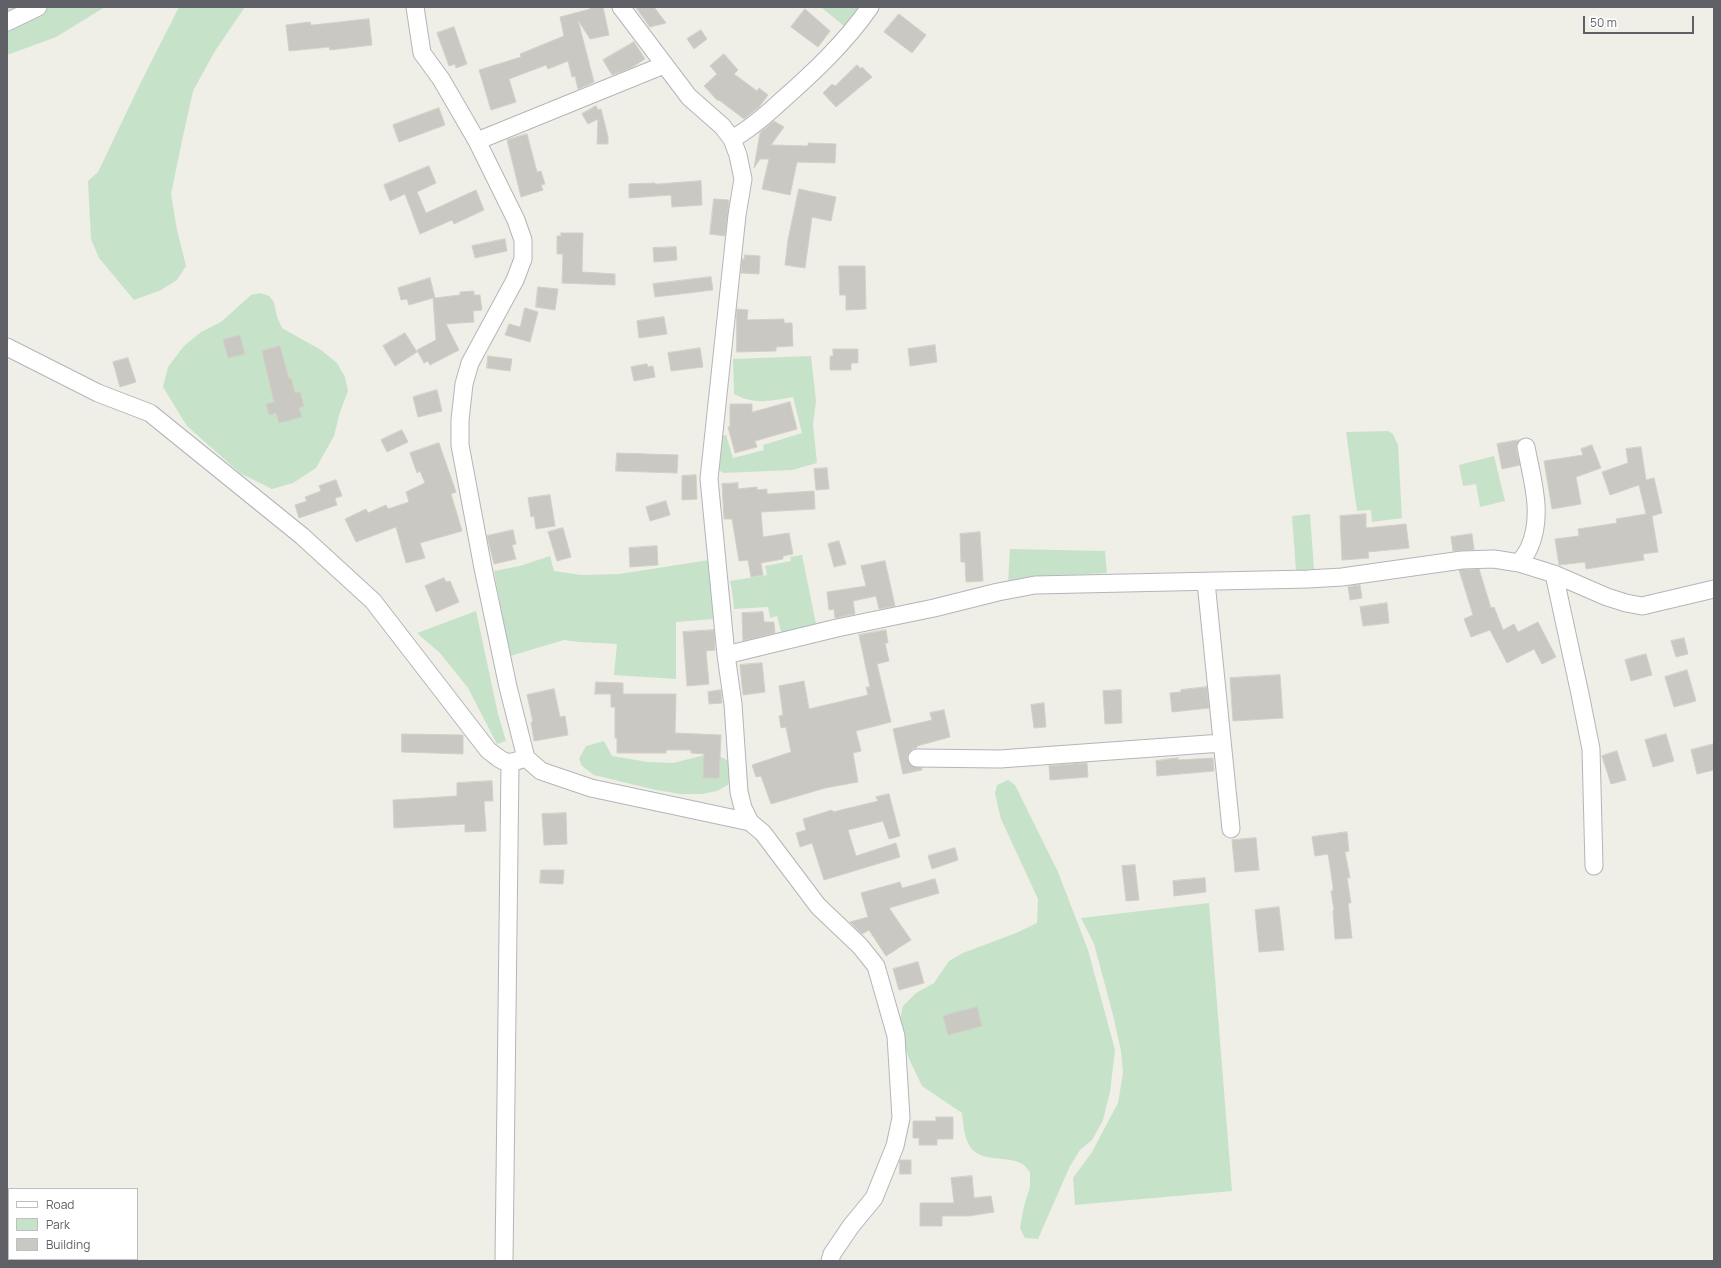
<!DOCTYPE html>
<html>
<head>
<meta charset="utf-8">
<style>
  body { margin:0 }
  #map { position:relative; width:1721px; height:1268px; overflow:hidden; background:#efeee7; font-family:Manrope,sans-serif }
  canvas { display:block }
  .frame { position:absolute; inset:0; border:8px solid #5e6065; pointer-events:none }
  .legend { position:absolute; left:8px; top:1188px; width:130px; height:72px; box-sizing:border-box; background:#fff; border:1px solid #bfbfc1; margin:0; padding:5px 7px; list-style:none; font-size:12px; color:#5e6065 }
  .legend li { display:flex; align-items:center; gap:8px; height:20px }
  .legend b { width:20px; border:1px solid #bfbfc1 }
  .scale { position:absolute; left:1583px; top:16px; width:111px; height:18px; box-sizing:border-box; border:2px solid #5e6065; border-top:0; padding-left:5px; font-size:12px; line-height:14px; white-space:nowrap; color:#5e6065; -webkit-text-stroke:3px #fff; paint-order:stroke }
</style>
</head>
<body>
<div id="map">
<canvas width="1721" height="1268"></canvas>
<div class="frame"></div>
<ul class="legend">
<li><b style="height:5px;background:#fff"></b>Road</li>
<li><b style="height:11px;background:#c6e3ca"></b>Park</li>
<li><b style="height:11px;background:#cac8c3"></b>Building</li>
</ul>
<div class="scale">50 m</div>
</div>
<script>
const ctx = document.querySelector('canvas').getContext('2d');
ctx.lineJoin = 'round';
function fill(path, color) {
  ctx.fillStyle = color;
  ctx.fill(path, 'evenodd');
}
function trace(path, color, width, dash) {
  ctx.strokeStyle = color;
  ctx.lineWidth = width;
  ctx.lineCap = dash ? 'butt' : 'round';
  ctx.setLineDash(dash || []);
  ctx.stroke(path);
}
const green = new Path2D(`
  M 7,7 L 105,7 L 56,37 L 7,55 Z
  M 179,7 L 245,7 L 215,51 L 193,91 L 183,136 L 171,194 L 177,230 L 186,266 L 177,280 L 161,290 L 134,300 L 99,258 L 91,239 L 88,181 L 98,172 L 141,82 Z
  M 821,7 L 859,7 L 844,26 Z
  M 260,293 L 269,296 L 274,302 L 277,317 L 282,328 L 321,350 L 337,363 L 345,377 L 348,391 L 340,412 L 334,436 L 316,468 L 293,483 L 272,489 L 240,473 L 187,426 L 163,387 L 168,367 L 184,346 L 201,332 L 221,322 L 251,295 Z
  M 811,356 L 816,401 L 813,424 L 817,463 L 792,470 L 724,473 L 718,470 L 717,436 L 726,435 L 733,458 L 764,450 L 763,445 L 802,433 L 793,397 C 771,401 754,405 734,394 L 733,359 Z
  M 1388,431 L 1393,434 L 1398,445 L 1402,518 L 1372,522 L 1371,510 L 1357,511 L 1346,432 Z
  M 1494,456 L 1505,501 L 1480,507 L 1476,484 L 1463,486 L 1459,465 Z
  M 1310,514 L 1314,569 L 1296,571 L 1292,516 Z
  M 1010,549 L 1105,551 L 1107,573 L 1039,577 L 1008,583 Z
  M 802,555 L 816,624 L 782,635 L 777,616 L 770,618 L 768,607 L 734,609 L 732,590 L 730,581 L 767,575 L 765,566 L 791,561 L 790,557 Z
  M 550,556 L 554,571 L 582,575 L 619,574 L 709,560 L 713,619 L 676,622 L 676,679 L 614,675 L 617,644 L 579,642 L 564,640 L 510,656 L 494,571 L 520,566 Z
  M 476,611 L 498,714 L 506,741 L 497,744 L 468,688 L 440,653 L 417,633 Z
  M 604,741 L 612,756 L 648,762 L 673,763 L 713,753 L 729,761 L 732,772 L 728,785 L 717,791 L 702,794 L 680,794 L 656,790 L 594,775 L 582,766 L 579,759 L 586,746 Z
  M 1008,780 L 1015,785 L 1058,872 L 1088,950 L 1115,1050 L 1110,1092 L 1103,1120 L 1092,1140 L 1080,1150 L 1070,1166 L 1038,1239 L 1025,1238 L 1020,1228 L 1024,1206 L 1030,1187 L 1030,1172 C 1028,1170 1026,1167 1024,1165 C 1006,1153 977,1166 967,1141 C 964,1133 963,1122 962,1113 L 922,1086 L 910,1061 L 898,1027 L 903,1006 L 916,993 L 934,983 L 949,961 L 963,953 L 1016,933 L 1037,923 L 1038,899 L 1001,819 L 995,794 L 997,785 Z
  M 1209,903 L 1232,1191 L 1075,1205 L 1073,1178 L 1092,1152 L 1118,1103 L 1123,1073 L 1121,1051 L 1113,1015 L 1094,944 L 1081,918 Z`);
const building = new Path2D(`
  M 589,7 L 603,7 L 609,35 L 590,39 L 578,20 L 594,82 L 578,89 L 575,76 L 572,77 L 568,61 L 548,69 L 546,65 L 509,79 L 516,102 L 491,110 L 479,70 L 521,57 L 520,54 L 564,36 L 560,17 L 590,9 Z
  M 636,7 L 654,7 L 666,23 L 650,27 Z
  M 805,9 L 830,31 L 818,47 L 791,27 Z
  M 899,14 L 926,35 L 912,53 L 884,32 Z
  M 369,19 L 372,45 L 330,50 L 329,47 L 289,51 L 286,25 L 310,22 L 311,25 Z
  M 454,27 L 467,64 L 456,68 L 455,64 L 449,66 L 437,33 Z
  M 701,30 L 707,39 L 694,49 L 687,39 Z
  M 634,42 L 645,59 L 631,68 L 612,75 L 603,60 Z
  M 724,54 L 738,70 L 734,74 L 757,91 L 759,88 L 768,95 L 759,107 L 744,119 L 719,100 L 718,101 L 704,86 L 717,74 L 710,66 Z
  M 857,65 L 861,69 L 862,67 L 872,77 L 836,107 L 823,93 L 832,84 L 835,86 Z
  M 596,106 L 598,110 L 601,109 L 608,137 L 608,144 L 597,144 L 598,119 L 588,124 L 582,114 Z
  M 439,108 L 445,125 L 399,142 L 393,125 Z
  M 774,121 L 784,127 L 771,145 L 808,146 L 808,143 L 836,144 L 835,163 L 797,162 L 790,195 L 762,189 L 769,159 L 760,159 L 754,168 L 760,133 Z
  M 527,134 L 537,172 L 541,171 L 545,184 L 541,185 L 543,190 L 521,197 L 507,140 Z
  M 429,166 L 436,183 L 417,192 L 426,213 L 476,190 L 484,210 L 454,224 L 452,220 L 420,234 L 405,194 L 390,201 L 384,185 Z
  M 701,181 L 702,205 L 672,207 L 671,195 L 629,198 L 629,184 L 655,183 L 655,184 Z
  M 799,189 L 836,197 L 831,221 L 812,217 L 805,268 L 785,265 L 788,240 Z
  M 714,199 L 729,200 L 725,236 L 710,234 Z
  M 561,233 L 583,233 L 582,272 L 615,274 L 615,285 L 562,283 L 563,254 L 557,254 L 557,236 L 561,236 Z
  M 505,239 L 507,251 L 475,258 L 472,246 Z
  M 676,247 L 677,260 L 654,262 L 653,248 Z
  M 745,255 L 760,256 L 759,274 L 741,273 L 742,259 L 744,259 Z
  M 839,266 L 865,266 L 866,309 L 846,310 L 846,295 L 840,295 Z
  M 711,277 L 713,290 L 655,297 L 653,284 Z
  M 430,278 L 435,298 L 460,295 L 460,292 L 474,291 L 474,295 L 480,295 L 482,310 L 473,311 L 474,322 L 446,324 L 459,350 L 430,365 L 428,361 L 424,363 L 417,350 L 436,340 L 433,298 L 409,305 L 407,299 L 401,300 L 398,288 Z
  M 538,287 L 558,289 L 555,310 L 536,307 Z
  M 525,308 L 538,312 L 530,342 L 505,335 L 509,324 L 520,327 Z
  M 737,309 L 748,310 L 747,320 L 784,319 L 784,323 L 792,323 L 793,346 L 776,347 L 776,351 L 737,352 Z
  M 664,317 L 667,334 L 639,338 L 637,321 Z
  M 405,333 L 417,352 L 395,366 L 383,346 Z
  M 240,335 L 245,354 L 228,358 L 223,340 Z
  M 935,345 L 937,362 L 910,366 L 908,349 Z
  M 280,346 L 289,379 L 291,378 L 295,393 L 300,392 L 304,406 L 299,408 L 302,417 L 279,423 L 276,413 L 269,415 L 266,404 L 274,402 L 262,351 Z
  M 700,348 L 703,367 L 671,371 L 668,353 Z
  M 833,349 L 858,349 L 858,363 L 851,363 L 851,370 L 830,370 L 830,356 L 833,356 Z
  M 488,356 L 512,359 L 510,371 L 487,368 Z
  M 128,358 L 136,382 L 120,387 L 113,362 Z
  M 647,364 L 648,367 L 653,366 L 655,377 L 634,381 L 631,367 Z
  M 437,390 L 442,411 L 418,417 L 413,397 Z
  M 790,402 L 797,429 L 755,441 L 757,447 L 735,453 L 728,427 L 730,427 L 730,404 L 752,404 L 752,412 Z
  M 402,430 L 408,442 L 387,452 L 381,440 Z
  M 1519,440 L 1516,449 L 1520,465 L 1502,469 L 1497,444 Z
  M 439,443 L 456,492 L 451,494 L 462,531 L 420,543 L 425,558 L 406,563 L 396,527 L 356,542 L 345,519 L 366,509 L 368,513 L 386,505 L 388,509 L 409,502 L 406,492 L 425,483 L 420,471 L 417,473 L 410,453 Z
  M 1592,445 L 1601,468 L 1576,477 L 1581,504 L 1552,509 L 1544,461 L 1583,455 L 1581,449 Z
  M 1641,447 L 1646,480 L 1654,478 L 1662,513 L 1652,516 L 1658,552 L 1643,554 L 1644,560 L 1586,569 L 1585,562 L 1559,565 L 1555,539 L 1579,536 L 1578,529 L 1617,523 L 1616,519 L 1646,514 L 1639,485 L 1610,495 L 1602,472 L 1628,463 L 1626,449 Z
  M 617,453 L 678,455 L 677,473 L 616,471 Z
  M 827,468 L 829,489 L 816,490 L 814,469 Z
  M 696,475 L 697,499 L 682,500 L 682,476 Z
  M 336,480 L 342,496 L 335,498 L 337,505 L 299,518 L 295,505 L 307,501 L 305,497 L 321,491 L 319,486 Z
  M 738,483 L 738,489 L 757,487 L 757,490 L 767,489 L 767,494 L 814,491 L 815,509 L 761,512 L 763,537 L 789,533 L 793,554 L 783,556 L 783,559 L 761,563 L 763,575 L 751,577 L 748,560 L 739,561 L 732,519 L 724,519 L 722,484 Z
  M 550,495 L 555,526 L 536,529 L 534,516 L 531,517 L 528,498 Z
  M 666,501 L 670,515 L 650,521 L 646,507 Z
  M 1366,514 L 1366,528 L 1406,524 L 1409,548 L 1368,552 L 1369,558 L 1342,560 L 1340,516 Z
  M 563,528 L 571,557 L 557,561 L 548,532 Z
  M 513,530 L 516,544 L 512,545 L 516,559 L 494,564 L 487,536 Z
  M 980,532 L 983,581 L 966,582 L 965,562 L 961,562 L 960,534 Z
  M 1472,534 L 1474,550 L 1453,551 L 1451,537 Z
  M 839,541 L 846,564 L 834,567 L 828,544 Z
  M 657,546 L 658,565 L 630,567 L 629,548 Z
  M 885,561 L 895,606 L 879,609 L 876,596 L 853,601 L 855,614 L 835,618 L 834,609 L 829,610 L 827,592 L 866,586 L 861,566 Z
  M 1479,569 L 1491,608 L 1494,607 L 1503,630 L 1514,624 L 1518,632 L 1538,622 L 1556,657 L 1542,664 L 1534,649 L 1507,663 L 1490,630 L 1471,637 L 1464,619 L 1473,615 L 1459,570 Z
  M 444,578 L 446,582 L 450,581 L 459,602 L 436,612 L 425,586 Z
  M 1360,585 L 1362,598 L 1350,600 L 1348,587 Z
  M 1387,603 L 1389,623 L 1363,626 L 1360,607 Z
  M 763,612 L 764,622 L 774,622 L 775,633 L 743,641 L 742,613 Z
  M 714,630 L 715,650 L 706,651 L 709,684 L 687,686 L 683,632 Z
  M 886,630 L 888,643 L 885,643 L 889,661 L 877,664 L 891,722 L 856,731 L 861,751 L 853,753 L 858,782 L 825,788 L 771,804 L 761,776 L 756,777 L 752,765 L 791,752 L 786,727 L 781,728 L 779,716 L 783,715 L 779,686 L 804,681 L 809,709 L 868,695 L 866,687 L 870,687 L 859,635 Z
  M 1684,638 L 1688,654 L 1676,657 L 1671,641 Z
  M 1646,654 L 1652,675 L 1631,681 L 1625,660 Z
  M 762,663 L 765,692 L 743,695 L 740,665 Z
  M 1687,670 L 1696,701 L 1674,707 L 1665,677 Z
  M 1280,675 L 1283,718 L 1233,721 L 1230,678 Z
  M 596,682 L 623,683 L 623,694 L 676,694 L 675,733 L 721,735 L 719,778 L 703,778 L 704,754 L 691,753 L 691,750 L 666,750 L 666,753 L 617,753 L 617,738 L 615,738 L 615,707 L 611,707 L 611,694 L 595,694 Z
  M 1207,687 L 1209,708 L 1172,712 L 1170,693 L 1181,692 L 1181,690 Z
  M 554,689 L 560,717 L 565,716 L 568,735 L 534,741 L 531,722 L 533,722 L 527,695 Z
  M 721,690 L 722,703 L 709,704 L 708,692 Z
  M 1121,690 L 1122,723 L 1105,724 L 1103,691 Z
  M 1044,703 L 1046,727 L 1034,728 L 1031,705 Z
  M 944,710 L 950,737 L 917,746 L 917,748 L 912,749 L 909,753 L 907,758 L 912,766 L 922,768 L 922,770 L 903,774 L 893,729 L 932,720 L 930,713 Z
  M 402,734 L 463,735 L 463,754 L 402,752 Z
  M 1666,734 L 1674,761 L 1653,767 L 1645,740 Z
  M 1714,744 L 1714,770 L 1697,774 L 1691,750 Z
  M 1617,751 L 1626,780 L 1611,784 L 1602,756 Z
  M 1178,758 L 1178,760 L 1213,758 L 1214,771 L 1157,776 L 1156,761 Z
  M 1087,763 L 1088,777 L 1050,780 L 1049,766 Z
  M 492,781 L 493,801 L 484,801 L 486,831 L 465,832 L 465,824 L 394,828 L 393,800 L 457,796 L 457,783 Z
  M 889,794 L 900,836 L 889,839 L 883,821 L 848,830 L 856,856 L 896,843 L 900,857 L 824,880 L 812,843 L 800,847 L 796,833 L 806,830 L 803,819 L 832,810 L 833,812 L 878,801 L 876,797 Z
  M 566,813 L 567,844 L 544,845 L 542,814 Z
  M 1347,832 L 1349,851 L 1345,852 L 1350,878 L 1347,878 L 1351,903 L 1348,903 L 1352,938 L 1335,939 L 1333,911 L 1334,910 L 1331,891 L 1333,891 L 1333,886 L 1328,854 L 1315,856 L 1312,837 Z
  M 1256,838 L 1259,870 L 1235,872 L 1232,840 Z
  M 955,848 L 958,860 L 932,869 L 928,856 Z
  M 1135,865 L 1139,900 L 1126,901 L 1122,866 Z
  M 541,870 L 564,870 L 563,884 L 540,883 Z
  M 1205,878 L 1206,892 L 1174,896 L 1173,881 Z
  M 935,879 L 939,893 L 889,908 L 911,940 L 886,956 L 869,930 L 862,934 L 850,922 L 868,917 L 861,893 L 900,882 L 902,888 Z
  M 1279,907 L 1284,950 L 1259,952 L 1255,910 Z
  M 918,962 L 924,983 L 899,990 L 893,969 Z
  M 977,1007 L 982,1026 L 948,1035 L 943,1016 Z
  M 936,1117 L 953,1117 L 953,1139 L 937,1139 L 937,1145 L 919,1145 L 919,1138 L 913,1138 L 913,1121 L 936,1121 Z
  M 900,1160 L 911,1160 L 911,1174 L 900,1174 Z
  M 972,1176 L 974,1198 L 991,1196 L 994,1212 L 969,1216 L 942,1216 L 942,1226 L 920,1226 L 920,1203 L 954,1203 L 951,1178 Z`);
const minor = new Path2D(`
  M 415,7 L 422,53 L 441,79 L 477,141 L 516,220 L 523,240 L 523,259 L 515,280 L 470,363 L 464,384 L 460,420 L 460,445 L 483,568 L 508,687 L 526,758 L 541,771 L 591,788 L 750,822
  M 621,7 L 689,97 L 722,126 L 732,139 L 738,155 L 743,179 L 737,215 L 709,479 L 726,655 L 733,704 L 739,792 L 743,808 L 750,822 L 763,833 L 818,906 L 860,946 L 876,966 L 896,1036 L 901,1118 L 895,1146 L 874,1198 L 851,1226 L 832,1254 L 830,1261
  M 7,22 L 38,7
  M 732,139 C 750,129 765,116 780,102 C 813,73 845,43 870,7
  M 477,141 L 664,65
  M 7,347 L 98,393 L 150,413 L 302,536 L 373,601 L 488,750 C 506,764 505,765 526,758
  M 1519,563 C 1523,558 1527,553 1529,548 C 1544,516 1532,479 1526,447
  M 1554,574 L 1580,694 L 1591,749 L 1594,866
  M 1206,582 L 1231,829
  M 726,655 L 837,628 L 934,608 L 998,592 L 1035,585 L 1308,579 L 1342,577 L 1462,560 L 1494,559 L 1519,563 L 1554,574 L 1607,597 L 1626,603 L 1642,606 L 1714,589
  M 917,758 L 1000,759 L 1222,743
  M 504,1261 L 510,763`);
fill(green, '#c6e3ca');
fill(building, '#cac8c3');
trace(building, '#d3d0c6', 1);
trace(minor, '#b4b5ba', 19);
trace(minor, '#fff', 17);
</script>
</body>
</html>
